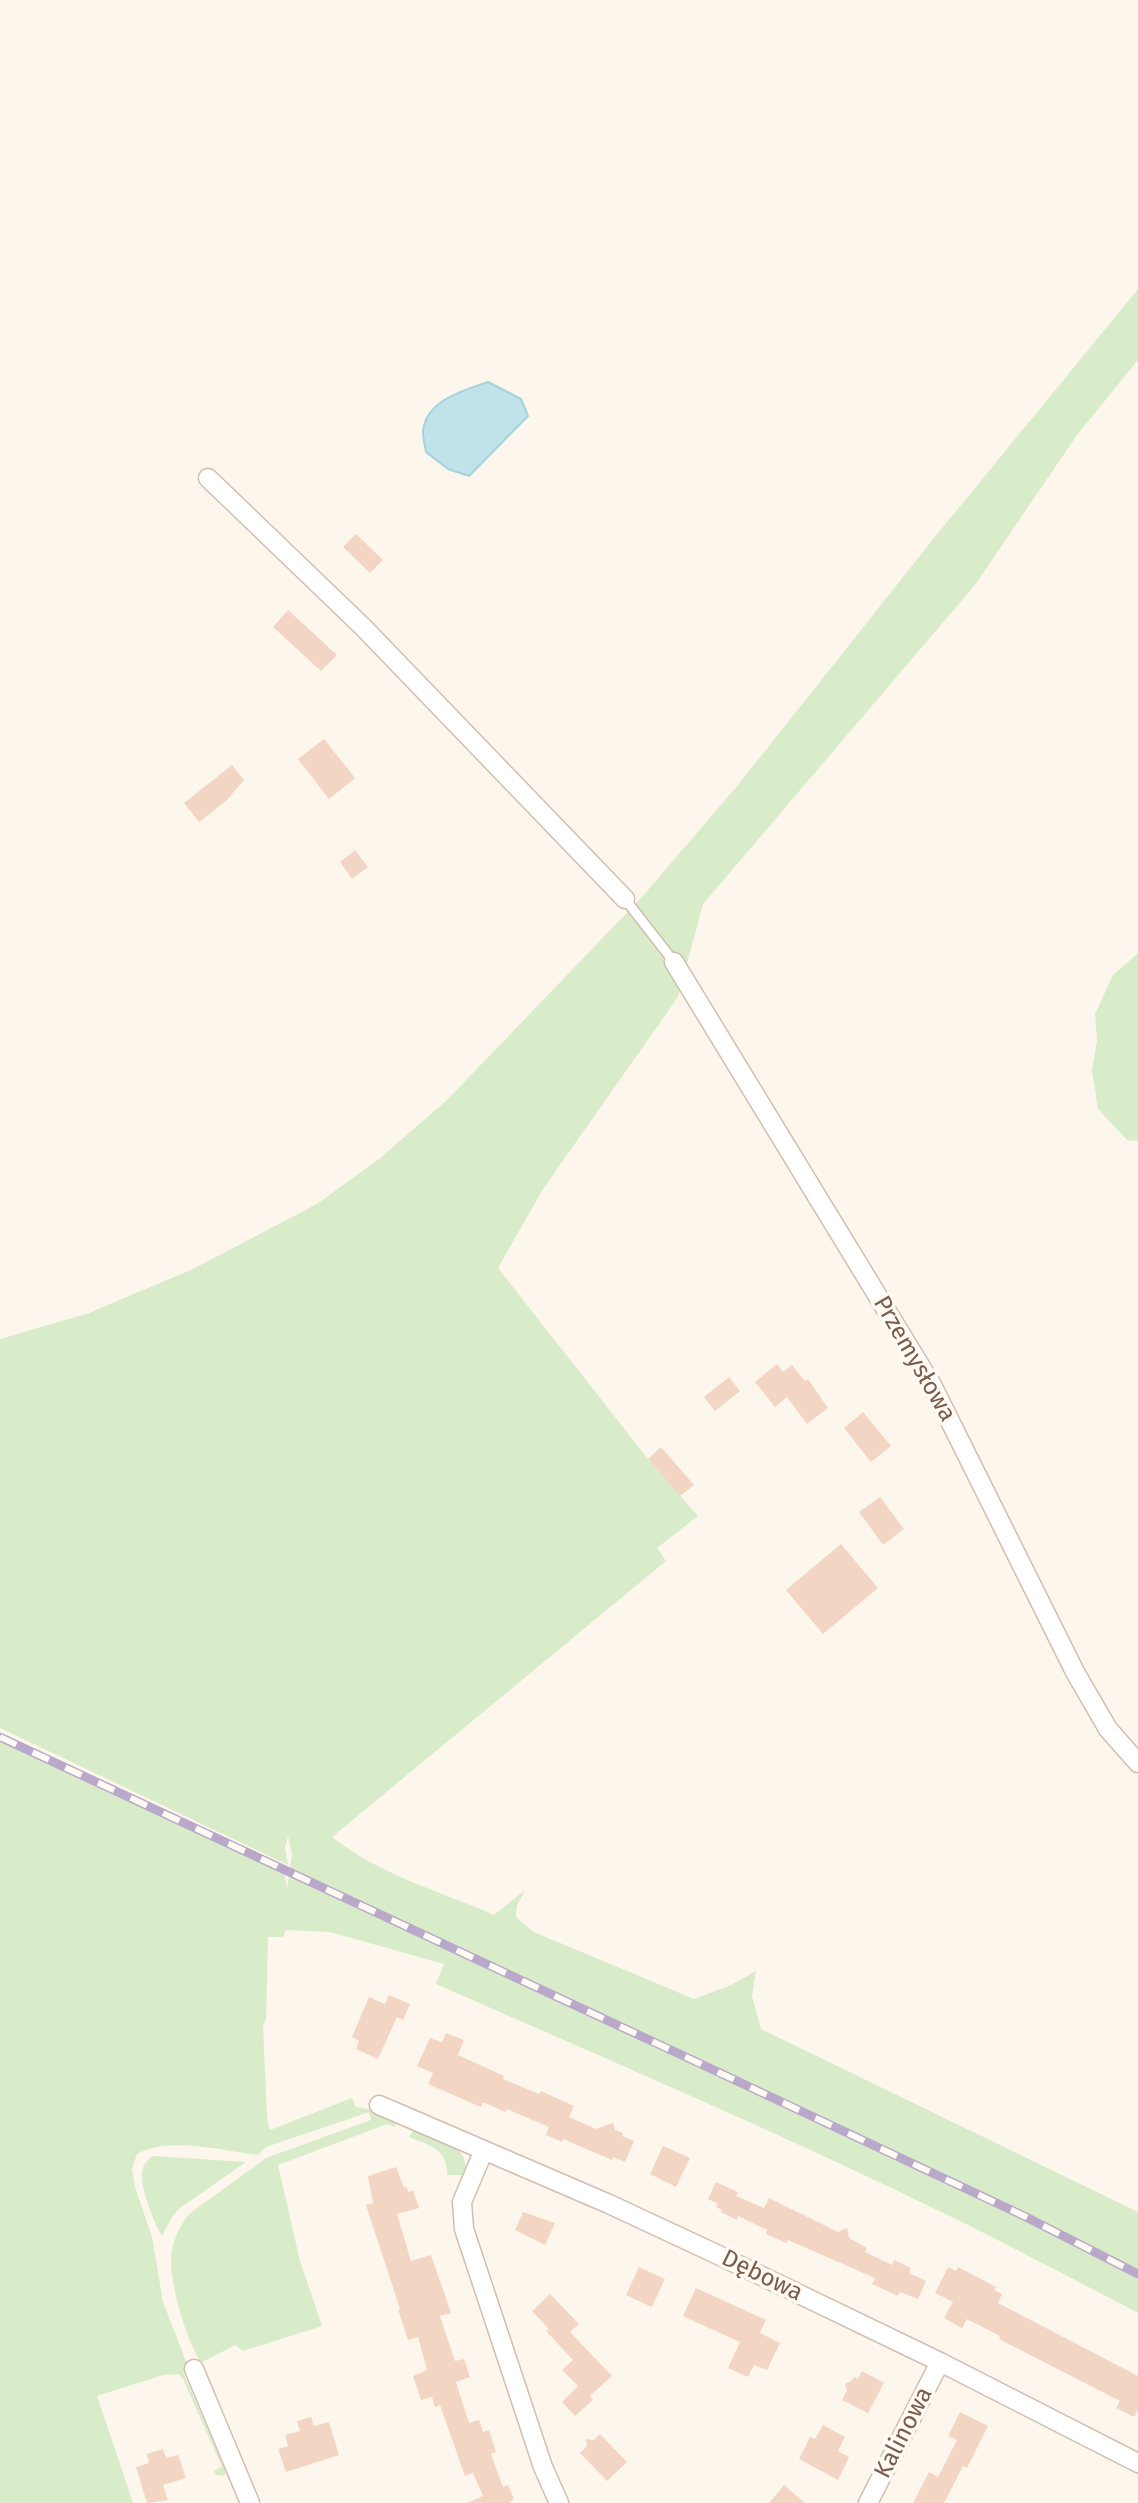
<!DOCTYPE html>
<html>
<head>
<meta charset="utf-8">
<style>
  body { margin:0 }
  canvas { display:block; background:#fdf6ec }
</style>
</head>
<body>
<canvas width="1138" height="2503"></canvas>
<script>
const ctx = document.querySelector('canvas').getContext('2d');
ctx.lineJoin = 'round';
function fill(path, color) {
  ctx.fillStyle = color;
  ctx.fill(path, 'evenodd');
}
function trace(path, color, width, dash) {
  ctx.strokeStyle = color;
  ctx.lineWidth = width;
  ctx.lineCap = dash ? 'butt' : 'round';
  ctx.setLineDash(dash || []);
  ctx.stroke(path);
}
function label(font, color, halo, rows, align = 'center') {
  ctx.font = font + ' "Fira Sans",sans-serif';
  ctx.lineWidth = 7;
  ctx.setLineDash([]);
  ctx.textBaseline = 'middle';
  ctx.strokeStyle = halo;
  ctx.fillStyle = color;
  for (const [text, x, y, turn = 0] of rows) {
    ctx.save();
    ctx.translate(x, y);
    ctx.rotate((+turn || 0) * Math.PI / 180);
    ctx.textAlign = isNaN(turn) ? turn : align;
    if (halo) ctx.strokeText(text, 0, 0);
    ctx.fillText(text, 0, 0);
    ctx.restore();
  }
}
const green = new Path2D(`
  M 1138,289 L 1138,360 L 1077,435 L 975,585 L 703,904 L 678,997 L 543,1189 L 498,1268 L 648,1459 L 698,1516 L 657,1548 L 666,1561 L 332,1837 C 379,1875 440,1891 494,1915 L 525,1890 L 517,1906 L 516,1917 L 534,1932 L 694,1999 L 731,1985 L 756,1971 L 752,1996 L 761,2029 L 1138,2212 L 1138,2313 C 1081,2283 1024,2253 966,2224 C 792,2138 613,2062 436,1984 L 444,1964 L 330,1932 L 286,1930 L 283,1937 L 268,1937 L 266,2019 L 263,2025 L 267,2118 L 270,2130 L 352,2098 L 356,2107 L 369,2109 L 396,2120 L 395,2127 L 387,2124 L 278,2165 L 300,2261 L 322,2326 L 243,2351 L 235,2345 L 201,2363 C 186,2338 171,2289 171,2260 C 171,2244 179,2227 189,2214 L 266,2158 L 371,2120 L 369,2112 L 266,2147 L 258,2155 C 222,2151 171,2136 137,2154 L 132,2169 L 135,2187 L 152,2237 L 163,2302 L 189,2369 L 183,2372 L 226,2473 L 223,2476 L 216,2475 L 214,2471 L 222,2467 L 183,2379 L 179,2374 L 163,2375 L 97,2396 L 133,2503 L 0,2503 L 0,1741 L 284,1873 L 287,1889 L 292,1854 L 288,1836 L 285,1848 L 288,1865 L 0,1728 L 0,1339 L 89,1313 L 193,1269 L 317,1204 L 379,1159 L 447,1100 L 641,898 L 738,785 L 934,538 Z
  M 1138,953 L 1138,1141 L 1127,1140 L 1098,1109 L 1092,1070 L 1097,1041 L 1095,1014 L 1113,975 Z
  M 415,2128 C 436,2138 473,2145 464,2175 L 447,2175 C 448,2149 430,2146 409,2137 Z
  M 153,2156 L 246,2162 L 180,2208 L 172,2217 L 162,2236 C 154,2223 140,2187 142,2172 C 143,2164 148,2160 153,2156 Z`);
const water = new Path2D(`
  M 488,382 L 521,399 L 528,416 L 469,476 L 448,469 L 426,452 C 425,446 423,438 423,432 C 425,401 464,390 488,382 Z`);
const building = new Path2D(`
  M 356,534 L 383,560 L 370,573 L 343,547 Z
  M 288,610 L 337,655 L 321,671 L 273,627 Z
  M 324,739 L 355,778 L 329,799 L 298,759 Z
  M 232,765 L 244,780 L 226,801 L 199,822 L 184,803 Z
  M 355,850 L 368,867 L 352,879 L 340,862 Z
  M 777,1364 L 783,1372 L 792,1365 L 805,1381 L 808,1379 L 828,1408 L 807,1424 L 787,1397 L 775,1407 L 755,1382 Z
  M 729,1377 L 740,1391 L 715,1411 L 704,1397 Z
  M 863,1412 L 891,1446 L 871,1462 L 844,1428 Z
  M 661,1447 L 694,1485 L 680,1496 L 648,1459 Z
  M 880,1497 L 904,1529 L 883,1545 L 859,1512 Z
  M 841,1544 L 878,1588 L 823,1634 L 786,1590 Z
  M 389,1995 L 410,2004 L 403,2020 L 397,2017 L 378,2059 L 356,2049 L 359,2041 L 352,2037 L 369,1997 L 385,2004 Z
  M 446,2033 L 464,2040 L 458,2055 L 504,2076 L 503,2079 L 539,2094 L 541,2091 L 574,2106 L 569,2117 L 596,2129 L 613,2123 L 615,2130 L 623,2133 L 622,2136 L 634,2141 L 625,2162 L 613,2157 L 612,2160 L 563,2139 L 562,2142 L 546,2135 L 549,2127 L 507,2109 L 505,2112 L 483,2102 L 481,2107 L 428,2084 L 433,2073 L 417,2066 L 430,2038 L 442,2042 Z
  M 663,2146 L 690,2158 L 676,2187 L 650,2174 Z
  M 396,2167 L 404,2188 L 407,2187 L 408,2192 L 413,2190 L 419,2208 L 397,2214 L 411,2261 L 431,2255 L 451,2313 L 440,2316 L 455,2361 L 464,2359 L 470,2377 L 456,2382 L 469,2423 L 479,2420 L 483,2432 L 489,2430 L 496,2452 L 491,2454 L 503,2487 L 508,2485 L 514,2499 L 509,2503 L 467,2503 L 483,2496 L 473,2473 L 465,2476 L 440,2405 L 435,2407 L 432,2397 L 421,2400 L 413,2376 L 427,2370 L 418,2337 L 408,2340 L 398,2309 L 400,2309 L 366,2205 L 373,2203 L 368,2176 Z
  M 716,2182 L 738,2192 L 736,2196 L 764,2208 L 769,2198 L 838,2232 L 847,2228 L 849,2238 L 867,2248 L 865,2252 L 892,2265 L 894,2260 L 911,2268 L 909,2273 L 926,2281 L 918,2299 L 900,2292 L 898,2296 L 872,2284 L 875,2278 L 788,2240 L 786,2243 L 766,2234 L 767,2230 L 738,2216 L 737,2220 L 721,2212 L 722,2210 L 716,2207 L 718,2204 L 708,2199 Z
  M 523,2212 L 555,2223 L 545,2245 L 515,2230 Z
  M 639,2267 L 665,2279 L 652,2307 L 626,2295 Z
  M 948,2267 L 956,2271 L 958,2267 L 996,2287 L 994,2290 L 1002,2294 L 998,2303 L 1138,2376 L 1138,2409 L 1134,2417 L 1116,2408 L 1120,2401 L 999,2339 L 1000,2336 L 967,2319 L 962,2328 L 944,2318 L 953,2302 L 935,2293 Z
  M 696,2288 L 766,2320 L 760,2333 L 780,2343 L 767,2370 L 754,2365 L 748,2377 L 728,2368 L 740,2342 L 683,2316 Z
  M 550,2294 L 579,2324 L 570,2332 L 612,2376 L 590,2396 L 593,2400 L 575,2416 L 562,2402 L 578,2386 L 562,2370 L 573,2360 L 546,2331 L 549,2329 L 532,2311 Z
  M 862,2371 L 884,2383 L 868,2413 L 842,2400 L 847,2390 L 845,2384 L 851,2381 L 854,2377 L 858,2379 Z
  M 960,2412 L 988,2426 L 967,2468 L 963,2466 L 944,2503 L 913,2503 L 929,2472 L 938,2477 L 957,2440 L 948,2436 Z
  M 311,2417 L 314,2426 L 329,2422 L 339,2455 L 286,2472 L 278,2449 L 288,2446 L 285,2435 L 300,2431 L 297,2421 Z
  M 823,2425 L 845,2437 L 838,2451 L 849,2457 L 838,2480 L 799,2459 L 810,2437 L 815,2439 Z
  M 600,2434 L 627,2462 L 607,2481 L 580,2453 L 587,2446 L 586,2439 L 594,2440 Z
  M 163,2449 L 166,2458 L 178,2455 L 186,2478 L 163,2485 L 168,2500 L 147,2503 L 136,2467 L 149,2463 L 147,2454 Z
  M 784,2485 L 805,2503 L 769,2503 Z`);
const lane = new Path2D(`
  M 625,899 L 674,962`);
const street = new Path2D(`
  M 208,478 L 363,627 L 625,899
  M 674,962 L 932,1385 L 1075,1672 L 1108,1729 L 1138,1763
  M 379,2105 L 609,2204 L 714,2253 L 940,2362 L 1138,2463
  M 484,2150 L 462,2202 L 464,2229 L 543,2467 L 559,2503
  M 194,2369 L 250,2503
  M 868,2503 L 940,2362`);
const rail = new Path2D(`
  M 0,1737 L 703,2065 L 1024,2216 L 1138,2274`);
const streetNames = [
  ["Przemysłowa",914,1359,60],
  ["Dębowa",762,2276,26],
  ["Kalinowa",904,2433,-63]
];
fill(green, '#d8ecc9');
fill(water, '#bfe3e8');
trace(water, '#a5d3da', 2);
fill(building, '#f3d5c3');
trace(lane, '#d1beb0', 12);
trace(street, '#d1beb0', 21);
trace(lane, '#fff', 9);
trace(street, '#fff', 18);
trace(rail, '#b9a8c9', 9);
trace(rail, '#fffaf3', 6, [18]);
label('24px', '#7a5c4d', '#fffaf3', streetNames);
</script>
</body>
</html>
